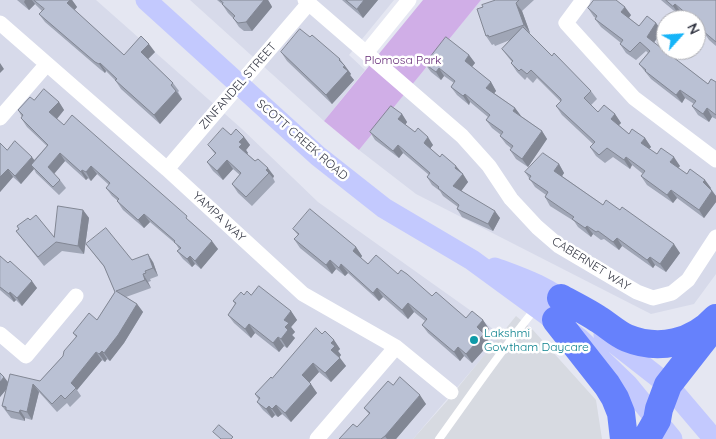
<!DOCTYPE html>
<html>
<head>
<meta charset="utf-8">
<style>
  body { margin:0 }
  #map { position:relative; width:716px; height:439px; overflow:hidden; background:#e5e7f2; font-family:Quicksand,sans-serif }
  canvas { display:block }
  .north { position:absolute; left:656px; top:10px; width:50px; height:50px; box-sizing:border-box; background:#fff; border:1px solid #aeafb5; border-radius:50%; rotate:64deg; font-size:14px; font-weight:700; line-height:20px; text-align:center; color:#353845 }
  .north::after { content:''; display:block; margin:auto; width:18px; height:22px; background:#16b4f8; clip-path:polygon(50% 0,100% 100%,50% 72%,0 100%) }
</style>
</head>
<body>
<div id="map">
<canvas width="716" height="439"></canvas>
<div class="north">N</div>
</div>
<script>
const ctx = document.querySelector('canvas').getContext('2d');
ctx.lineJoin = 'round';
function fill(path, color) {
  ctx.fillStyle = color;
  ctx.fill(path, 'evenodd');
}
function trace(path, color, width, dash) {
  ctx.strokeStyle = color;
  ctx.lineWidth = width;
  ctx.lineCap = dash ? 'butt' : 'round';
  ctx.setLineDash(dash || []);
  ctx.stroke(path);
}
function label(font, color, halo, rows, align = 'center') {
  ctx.font = font + ' Quicksand,sans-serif';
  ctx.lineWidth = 5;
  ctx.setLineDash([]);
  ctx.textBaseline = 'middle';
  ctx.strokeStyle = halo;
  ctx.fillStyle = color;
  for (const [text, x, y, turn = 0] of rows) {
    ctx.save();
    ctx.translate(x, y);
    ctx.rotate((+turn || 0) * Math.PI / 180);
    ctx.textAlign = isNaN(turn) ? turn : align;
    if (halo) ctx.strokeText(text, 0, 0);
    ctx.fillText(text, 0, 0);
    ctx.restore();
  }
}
const residential = new Path2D(`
  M 0,0 L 96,0 L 242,129 L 318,202 L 474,313 L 501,336 L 413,439 L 0,439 Z
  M 190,0 L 394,0 L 349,55 L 365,70 L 324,121 Z
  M 481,0 L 716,0 L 716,274 L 694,304 L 651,314 L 416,194 L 359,150 ZM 666,20 L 696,20 L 696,50 L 666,50 Z`);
const industrial = new Path2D(`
  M 516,316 L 533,330 L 596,400 L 602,439 L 413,439 L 447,401 Z`);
const green = new Path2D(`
  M 423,0 L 481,0 L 359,150 L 324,121 Z`);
const lane = new Path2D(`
  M 439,439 C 471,395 501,350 536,308`);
const street = new Path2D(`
  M 305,0 L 462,136 L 489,166 L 511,199 L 537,227 L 559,246 L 637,292 L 653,298 L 672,293 L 688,280 L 716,237
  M 583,0 L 566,23 L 634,98 L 716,160
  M 0,23 L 167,169 L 303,294 L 396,347 L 451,392
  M 366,53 L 409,0
  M 0,118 L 47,64
  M 167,169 L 309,3
  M 0,334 L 26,356 L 76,296
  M 317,439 L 396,347`);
const secondary = new Path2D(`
  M 146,0 L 318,156 L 384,208 L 472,260 L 580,339 L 627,384 L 672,439
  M 495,268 C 522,278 549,287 571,307
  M 604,335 L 668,385 L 714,439`);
const highway = new Path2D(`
  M 561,298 C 573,305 586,311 598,319 C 608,325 617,334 627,338 C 659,351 693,343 716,318
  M 556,320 L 607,385 L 615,398 L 621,413 L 624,439
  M 646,439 L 657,420 L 659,409 L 668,385 L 711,330`);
const wall = new Path2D(`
  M 17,0 L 72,0 L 77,7 L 74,10 L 124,55 L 155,52 L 148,59 L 173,83 L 179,91 L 178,92 L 182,99 L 160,124 L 121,89 L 115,80 L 106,71 L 105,73 L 101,70 L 45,22 L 39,14 L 42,11 L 35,4 L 29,10 Z
  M 217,0 L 268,0 L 271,5 L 272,7 L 252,31 L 244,31 L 239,27 L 233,18 L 228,13 L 222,4 Z
  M 342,0 L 378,0 L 363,18 Z
  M 496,0 L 534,0 L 522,11 L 530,33 L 529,34 L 552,56 L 591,91 L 597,99 L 591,105 L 598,112 L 615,114 L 621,123 L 619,125 L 629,134 L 645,138 L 651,147 L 649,149 L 657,154 L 680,166 L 678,168 L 687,174 L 705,180 L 716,196 L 716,202 L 704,218 L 677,198 L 673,203 L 647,185 L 641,176 L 643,174 L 632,165 L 630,169 L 613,157 L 605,163 L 596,156 L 590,147 L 593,144 L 562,115 L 556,106 L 561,102 L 537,78 L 533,83 L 527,77 L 525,80 L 517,72 L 511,63 L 512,62 L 508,57 L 502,49 L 510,40 L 495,46 L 494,44 L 492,45 L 486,36 L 483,7 Z
  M 661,0 L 716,0 L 716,46 L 709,40 L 703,31 L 696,25 L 696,20 L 690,20 L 681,12 L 679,15 Z
  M 588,8 L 631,15 L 629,18 L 639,26 L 656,23 L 662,31 L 654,43 L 708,84 L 716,82 L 716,119 L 712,117 L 709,122 L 698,115 L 692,106 L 694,104 L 685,98 L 682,103 L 651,79 L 639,64 L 648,53 L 646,51 L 636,60 L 626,53 L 620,44 L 621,43 L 601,27 L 595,19 L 596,18 L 594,17 Z
  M 310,37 L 340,59 L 351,74 L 350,75 L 354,80 L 332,104 L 287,61 L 281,52 Z
  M 469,55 L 475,63 L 472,67 L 491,82 L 496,91 L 494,93 L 515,108 L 521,116 L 542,131 L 547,139 L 528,167 L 516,159 L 510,150 L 512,149 L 506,144 L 500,136 L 501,135 L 492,128 L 486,120 L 488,117 L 470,102 L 469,105 L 457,95 L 451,87 L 454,83 L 444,76 L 441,80 L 431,72 L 425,64 Z
  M 34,100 L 59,102 L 64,110 L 57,119 L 64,125 L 193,224 L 218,249 L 201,269 L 195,264 L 192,267 L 183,259 L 177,251 L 179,249 L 176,244 L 150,222 L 144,228 L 123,210 L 117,201 L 118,201 L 112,196 L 106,188 L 109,185 L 97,174 L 91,181 L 88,178 L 86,180 L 65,161 L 54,174 L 60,180 L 66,188 L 59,195 L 36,173 L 34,169 L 21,184 L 13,177 L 0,192 L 0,143 L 7,150 L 34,160 L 47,146 L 27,127 L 21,118 L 22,117 L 18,110 Z
  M 402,114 L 407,122 L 405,125 L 433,145 L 430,148 L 440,157 L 462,173 L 468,182 L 461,191 L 500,218 L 493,231 L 462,217 L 457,209 L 458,207 L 443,196 L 440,191 L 432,185 L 427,177 L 429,175 L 403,153 L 399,158 L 375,140 L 370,132 Z
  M 231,135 L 244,137 L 250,145 L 246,150 L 248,153 L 247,154 L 274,176 L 273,178 L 275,182 L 252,206 L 238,193 L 232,184 L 240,175 L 233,169 L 223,180 L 213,171 L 207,162 L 215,154 L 208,145 Z
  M 559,164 L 564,173 L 562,176 L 603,205 L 680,253 L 666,272 L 655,265 L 653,268 L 622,246 L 619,250 L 604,239 L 601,240 L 593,234 L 591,237 L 578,227 L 574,221 L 550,206 L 545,197 L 546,195 L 535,187 L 525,172 Z
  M 83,210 L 89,218 L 84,254 L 62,251 L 44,266 L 16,231 L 30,220 L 54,237 Z
  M 293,229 L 356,247 L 362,256 L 361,258 L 368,264 L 398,274 L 466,318 L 483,320 L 489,329 L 484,334 L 490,343 L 472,363 L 464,356 L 460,361 L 428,333 L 422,325 L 425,321 L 414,312 L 408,319 L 383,297 L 379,301 L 348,273 L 345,276 L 336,269 L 332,274 L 300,248 L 294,239 L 298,235 Z
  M 86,244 L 132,260 L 153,262 L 158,276 L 150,279 L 151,281 L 148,282 L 151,288 L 126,297 L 137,304 L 143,312 L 124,343 L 110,361 L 107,359 L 105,362 L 102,360 L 77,390 L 81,396 L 70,407 L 67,403 L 57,412 L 39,392 L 32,420 L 25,418 L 25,421 L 11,418 L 2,406 L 7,388 L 0,397 L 0,373 L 4,377 L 8,382 L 40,381 L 63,356 L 76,337 L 73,333 L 97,320 L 115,292 L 105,268 Z
  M 0,256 L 37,288 L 22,306 L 16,300 L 14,302 L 0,290 Z
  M 244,295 L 251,295 L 291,311 L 297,320 L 291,327 L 295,332 L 292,335 L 295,338 L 287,348 L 284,346 L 279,352 L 255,333 L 251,338 L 234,323 L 228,315 L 235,304 L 233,301 Z
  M 322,334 L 334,340 L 340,349 L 338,351 L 341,355 L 339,357 L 346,366 L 331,382 L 319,372 L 309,383 L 317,393 L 291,422 L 282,414 L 278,417 L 275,415 L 272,418 L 263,410 L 257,402 L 259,400 L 255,394 Z
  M 393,385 L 426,404 L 396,439 L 339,439 L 357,427 L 369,414 L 364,408 Z`);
const shadedWall = new Path2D(`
  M 25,0 L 32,0 L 35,4 L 29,10 L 24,2 Z
  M 70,0 L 72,0 L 77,7 L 73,12 L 67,3 Z
  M 264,0 L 268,0 L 271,5 L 272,7 L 252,31 L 246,22 Z
  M 364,0 L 378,0 L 363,18 L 357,9 Z
  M 516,3 L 522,11 L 530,33 L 524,25 Z
  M 675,4 L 681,12 L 679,15 L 673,6 Z
  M 625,7 L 631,15 L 627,20 L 621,12 Z
  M 656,23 L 662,31 L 652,45 L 647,37 Z
  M 149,44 L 155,52 L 147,60 L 141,52 Z
  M 469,55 L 475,63 L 470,69 L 465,61 Z
  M 0,63 L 4,69 L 0,73 Z
  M 100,63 L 106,71 L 105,73 L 99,64 Z
  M 345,66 L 351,74 L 350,75 L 354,80 L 332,104 L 326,95 Z
  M 439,68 L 444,76 L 441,80 L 436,72 Z
  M 491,82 L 496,91 L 492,96 L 486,88 Z
  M 680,90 L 685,98 L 682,103 L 676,95 Z
  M 176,91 L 182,99 L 160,124 L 154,115 Z
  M 465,94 L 470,102 L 469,105 L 463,96 Z
  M 59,102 L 64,110 L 55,121 L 49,112 Z
  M 515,108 L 521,116 L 513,111 Z
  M 707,108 L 712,117 L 709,122 L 703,114 Z
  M 402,114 L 407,122 L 404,127 L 398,119 Z
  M 615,114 L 621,123 L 617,127 L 611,119 Z
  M 542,131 L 547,139 L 528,167 L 522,159 Z
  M 244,137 L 250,145 L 246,150 L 248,153 L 245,156 L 239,147 L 239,142 Z
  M 428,137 L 433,145 L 429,150 L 424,143 Z
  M 645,138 L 651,147 L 647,151 L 641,143 Z
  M 398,145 L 403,153 L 399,158 L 393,151 Z
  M 60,153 L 65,161 L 53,175 L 48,167 Z
  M 32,157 L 38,165 L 31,165 L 34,169 L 21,184 L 15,176 Z
  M 626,157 L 632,165 L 630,169 L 624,160 Z
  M 674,157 L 680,166 L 676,170 L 670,162 Z
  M 227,160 L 233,169 L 223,180 L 217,171 Z
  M 559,164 L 564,173 L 560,179 L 554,171 Z
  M 91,166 L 97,174 L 91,181 L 86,172 Z
  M 456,166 L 462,173 L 460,176 L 455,168 Z
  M 268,168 L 274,176 L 273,178 L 266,170 Z
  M 8,169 L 13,177 L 0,192 L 0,177 Z
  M 82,170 L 88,178 L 86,180 L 81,172 Z
  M 463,174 L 468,182 L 459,194 L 453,186 Z
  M 705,180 L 711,188 L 709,191 L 703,182 Z
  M 671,190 L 677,198 L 673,203 L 667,195 Z
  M 712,191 L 716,196 L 716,202 L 704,218 L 699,210 Z
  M 83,210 L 89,218 L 84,254 L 78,246 Z
  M 495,211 L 500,218 L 493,231 L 488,224 Z
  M 144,214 L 150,222 L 144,228 L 138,220 Z
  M 587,226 L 593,234 L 591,237 L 585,228 Z
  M 617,238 L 622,246 L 619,250 L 613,242 Z
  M 212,241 L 218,249 L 201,269 L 195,261 Z
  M 674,244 L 680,253 L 666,272 L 660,264 Z
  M 356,247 L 362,256 L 359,260 L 353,251 Z
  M 148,254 L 153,262 L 158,276 L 153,268 Z
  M 190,256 L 195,264 L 192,267 L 187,259 Z
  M 650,257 L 655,265 L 653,268 L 647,260 Z
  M 330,260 L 336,269 L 332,274 L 326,265 Z
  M 341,264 L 348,273 L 345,276 L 339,268 Z
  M 143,274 L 148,282 L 151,288 L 145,280 Z
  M 32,281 L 37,288 L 22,306 L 17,298 Z
  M 377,288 L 383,297 L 379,301 L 373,293 Z
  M 10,292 L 16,300 L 14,302 L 9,294 Z
  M 408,303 L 414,312 L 408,319 L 402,310 Z
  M 137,304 L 143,312 L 124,343 L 110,361 L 104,353 Z
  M 291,311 L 297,320 L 291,327 L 295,332 L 292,335 L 295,338 L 287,348 L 281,339 L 285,327 L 284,320 Z
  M 483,320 L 489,329 L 484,334 L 490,343 L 472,363 L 466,354 L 477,327 Z
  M 249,324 L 255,333 L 251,338 L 245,329 Z
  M 278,337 L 284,346 L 279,352 L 273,343 Z
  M 334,340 L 340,349 L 338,351 L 341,355 L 338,359 L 331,350 L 331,343 Z
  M 458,347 L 464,356 L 460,361 L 454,352 Z
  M 102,351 L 107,359 L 105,362 L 99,354 Z
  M 96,352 L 102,360 L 77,390 L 71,383 Z
  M 340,358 L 346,366 L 331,382 L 325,373 Z
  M 313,363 L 319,372 L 308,384 L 302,375 Z
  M 4,377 L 10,385 L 0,397 L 0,382 Z
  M 33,384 L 39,392 L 32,420 L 27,412 Z
  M 311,384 L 317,393 L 291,422 L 285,413 Z
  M 420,395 L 426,404 L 396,439 L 387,439 L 385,436 Z
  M 276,405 L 282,414 L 278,417 L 272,409 Z
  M 269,406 L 275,415 L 272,418 L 266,409 Z
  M 20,410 L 25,418 L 25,421 L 19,413 Z`);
const building = new Path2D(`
  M 34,0 L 70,0 L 67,3 L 124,55 L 141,36 L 149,44 L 141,52 L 173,83 L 171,85 L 176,91 L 154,115 L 115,80 L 117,79 L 100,63 L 99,64 L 95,62 L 39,14 L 44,9 Z
  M 220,0 L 264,0 L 246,22 L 238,23 L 233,18 L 235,16 L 222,4 L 223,3 Z
  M 346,0 L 364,0 L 357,9 Z
  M 496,0 L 519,0 L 516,3 L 524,25 L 489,37 L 488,35 L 486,36 L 477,9 L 483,7 L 482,5 Z
  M 594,0 L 616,0 L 625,7 L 621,12 L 639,26 L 647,16 L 656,23 L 647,37 L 708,84 L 711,79 L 716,82 L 716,115 L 707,108 L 703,114 L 692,106 L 696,101 L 680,90 L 676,95 L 645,71 L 646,70 L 639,64 L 650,51 L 640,42 L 630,52 L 620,44 L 623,40 L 595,19 L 597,16 L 588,8 Z
  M 666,0 L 716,0 L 716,42 L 703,31 L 705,29 L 696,22 L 696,20 L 694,20 L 675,4 L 673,6 Z
  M 523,27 L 552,56 L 554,53 L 591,91 L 584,98 L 598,112 L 604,105 L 615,114 L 611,119 L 629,134 L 632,129 L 645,138 L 641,143 L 657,154 L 661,148 L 674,157 L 670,162 L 687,174 L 690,169 L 705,180 L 703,182 L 712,191 L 699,210 L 671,190 L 667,195 L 641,176 L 645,171 L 626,157 L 624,160 L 607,148 L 599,155 L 590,147 L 595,142 L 556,106 L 561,101 L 561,99 L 531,70 L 527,74 L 521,69 L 519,71 L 511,63 L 513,61 L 502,49 Z
  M 300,29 L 310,37 L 312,35 L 340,59 L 339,60 L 345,66 L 343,67 L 348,71 L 326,95 L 281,52 Z
  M 446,37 L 469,55 L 465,61 L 491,82 L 486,88 L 515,108 L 513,111 L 542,131 L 522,159 L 510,150 L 513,146 L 500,136 L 503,132 L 486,120 L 490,115 L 465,94 L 463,96 L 451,87 L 455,81 L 439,68 L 436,72 L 425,64 Z
  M 44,89 L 59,102 L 49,112 L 64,125 L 72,115 L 187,216 L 186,218 L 212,241 L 195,261 L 190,256 L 187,259 L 177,251 L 181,248 L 174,242 L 175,241 L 144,214 L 138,220 L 117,201 L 119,199 L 106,188 L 110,183 L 91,166 L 86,172 L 82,170 L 81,172 L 60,153 L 48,167 L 60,180 L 53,187 L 31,165 L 48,145 L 21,118 L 23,115 L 18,110 L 30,97 L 34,100 Z
  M 391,106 L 402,114 L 398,119 L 415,132 L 418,128 L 428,137 L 424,143 L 440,157 L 442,154 L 456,166 L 455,168 L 463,174 L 453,186 L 495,211 L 488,224 L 457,209 L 459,205 L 438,188 L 439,187 L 427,177 L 430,173 L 398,145 L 393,151 L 370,132 Z
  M 223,128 L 231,135 L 236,129 L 244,137 L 239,142 L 242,144 L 239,147 L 255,161 L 258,159 L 268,168 L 266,170 L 269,173 L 246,197 L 232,184 L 241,173 L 227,160 L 217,171 L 207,162 L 216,153 L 208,145 Z
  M 15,141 L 32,157 L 15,176 L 8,169 L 0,177 L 0,143 L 7,150 Z
  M 543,153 L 559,164 L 554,171 L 603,205 L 606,200 L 620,210 L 622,207 L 674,244 L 660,264 L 650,257 L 647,260 L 617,238 L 613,242 L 598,231 L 596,232 L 587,226 L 585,228 L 572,219 L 574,217 L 545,197 L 548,192 L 529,179 L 531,176 L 525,172 Z
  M 58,206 L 83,210 L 78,246 L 56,242 L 38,257 L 16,231 L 19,229 L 17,226 L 28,218 L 30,220 L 36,215 L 54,237 Z
  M 310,209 L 356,247 L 353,251 L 368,264 L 376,255 L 398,274 L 401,270 L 407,274 L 432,296 L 436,292 L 466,318 L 472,311 L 483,320 L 477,327 L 484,334 L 466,354 L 458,347 L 454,352 L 422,325 L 427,319 L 408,303 L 402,310 L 377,288 L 373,293 L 341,264 L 339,268 L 330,260 L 326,265 L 294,239 L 299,234 L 293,229 Z
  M 106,228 L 132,260 L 148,254 L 153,268 L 145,271 L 146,273 L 143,274 L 145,280 L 116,291 L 137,304 L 118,335 L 104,353 L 102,351 L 99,354 L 96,352 L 71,383 L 76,388 L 65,399 L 61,395 L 52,404 L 33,384 L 27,412 L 20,410 L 19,413 L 6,410 L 6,407 L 2,406 L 10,374 L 40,381 L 63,356 L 64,351 L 77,336 L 73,333 L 89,313 L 97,320 L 115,292 L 104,266 L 86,244 Z
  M 0,256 L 8,263 L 10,261 L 32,281 L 17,298 L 10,292 L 9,294 L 0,287 Z
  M 259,286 L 291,311 L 284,320 L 289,323 L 285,327 L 288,330 L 281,339 L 278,337 L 273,343 L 249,324 L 245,329 L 228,315 L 236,303 L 233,301 L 241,292 L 244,295 L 247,291 L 251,295 Z
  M 316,328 L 322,334 L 325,331 L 334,340 L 331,343 L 335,346 L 331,350 L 340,358 L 325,373 L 313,363 L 302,375 L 311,384 L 285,413 L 276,405 L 272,409 L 269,406 L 266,409 L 257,402 L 260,398 L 255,394 L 271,377 L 272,378 Z
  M 0,373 L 4,377 L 0,382 Z
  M 400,377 L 420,395 L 385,436 L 381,439 L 339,439 L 353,424 L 357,427 L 370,413 L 364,408 L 388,381 L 393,385 Z
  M 219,425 L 233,437 L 231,439 L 221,439 L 213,432 Z`);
const markers = [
  [474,340,5,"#0f9aa8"]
];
const parkNames = [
  ["Plomosa Park",403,60]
];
const streetNames = [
  ["ZINFANDEL STREET",238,86,-49],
  ["SCOTT CREEK ROAD",302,140,41],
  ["YAMPA WAY",219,217,43],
  ["CABERNET WAY",591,264,32]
];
const cultureNames = [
  ["Lakshmi",484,333],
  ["Gowtham Daycare",484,347]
];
fill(residential, '#d7daea');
fill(industrial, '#d7dae1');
fill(green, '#d0aee7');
trace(lane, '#fff', 8);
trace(street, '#fff', 15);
trace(secondary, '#c3c9fe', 21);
trace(highway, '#6681fc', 28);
fill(wall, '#a0a6b6');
fill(shadedWall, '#828794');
fill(building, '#bac1d4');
trace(building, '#828794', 1);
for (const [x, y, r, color] of markers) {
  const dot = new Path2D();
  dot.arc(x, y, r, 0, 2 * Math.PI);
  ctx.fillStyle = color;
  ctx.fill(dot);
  trace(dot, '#fff', 2);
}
label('12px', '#642976', '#fff', parkNames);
label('12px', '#353845', '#fff', streetNames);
label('12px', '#0d838f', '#fff', cultureNames, 'left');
</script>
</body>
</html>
